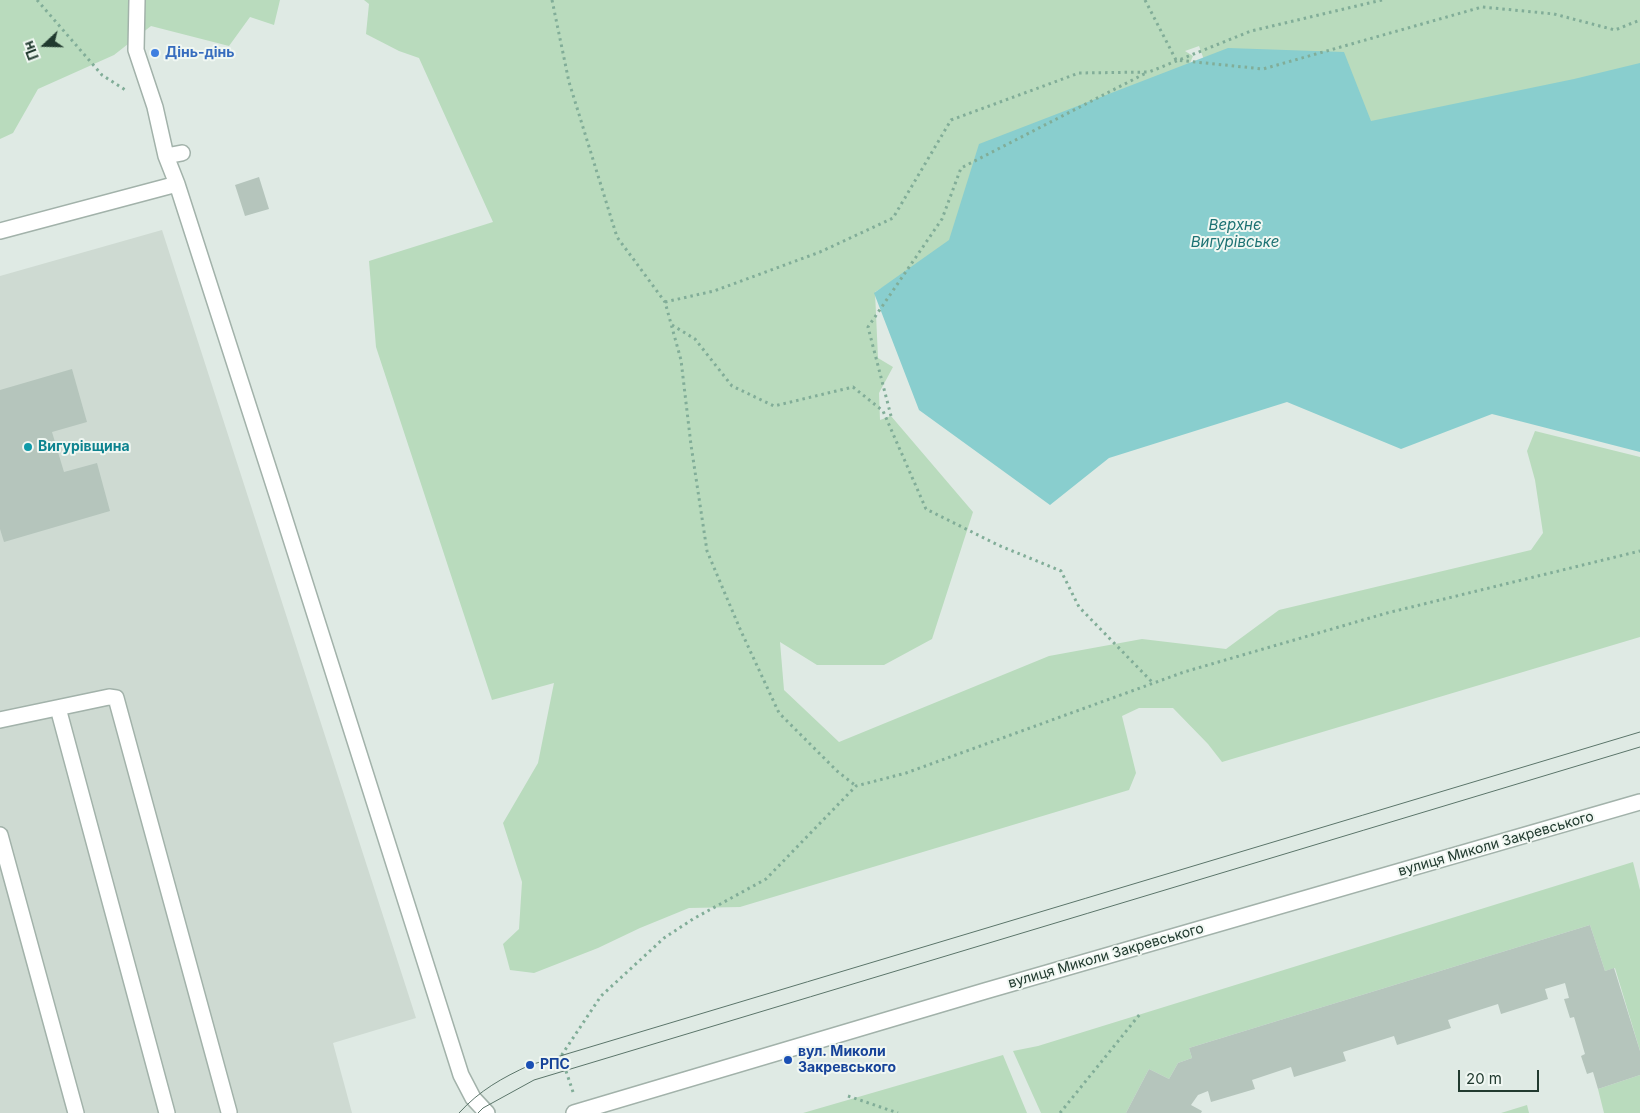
<!DOCTYPE html>
<html>
<head>
<meta charset="utf-8">
<style>
  body { margin:0 }
  #map { position:relative; width:1640px; height:1113px; overflow:hidden; background:#dfeae4; font-family:Inter,sans-serif }
  canvas { display:block }
  .north { position:absolute; left:20px; top:20px; width:50px; height:50px; -webkit-text-stroke:4px #f0f7f2; paint-order:stroke; rotate:249deg; font-size:14px; font-weight:700; line-height:20px; text-align:center; color:#213a2f }
  .north::after { content:''; display:block; margin:auto; width:18px; height:22px; background:#213a2f; clip-path:polygon(50% 0,100% 100%,50% 72%,0 100%) }
  .scale { position:absolute; left:1458px; top:1070px; width:81px; height:22px; box-sizing:border-box; border:2px solid #213a2f; border-top:0; padding-left:6px; font-size:15px; line-height:18px; white-space:nowrap; color:#213a2f; -webkit-text-stroke:4px #f0f7f2; paint-order:stroke }
</style>
</head>
<body>
<div id="map">
<canvas width="1640" height="1113"></canvas>
<div class="north">Пн</div>
<div class="scale">20 m</div>
</div>
<script>
const ctx = document.querySelector('canvas').getContext('2d');
ctx.lineJoin = 'round';
function fill(path, color) {
  ctx.fillStyle = color;
  ctx.fill(path, 'evenodd');
}
function trace(path, color, width, dash) {
  ctx.strokeStyle = color;
  ctx.lineWidth = width;
  ctx.lineCap = dash ? 'butt' : 'round';
  ctx.setLineDash(dash || []);
  ctx.stroke(path);
}
function label(font, color, halo, rows, align = 'center') {
  ctx.font = font + ' Inter,sans-serif';
  ctx.lineWidth = 4;
  ctx.setLineDash([]);
  ctx.textBaseline = 'middle';
  ctx.strokeStyle = halo;
  ctx.fillStyle = color;
  for (const [text, x, y, turn = 0] of rows) {
    ctx.save();
    ctx.translate(x, y);
    ctx.rotate((+turn || 0) * Math.PI / 180);
    ctx.textAlign = isNaN(turn) ? turn : align;
    if (halo) ctx.strokeText(text, 0, 0);
    ctx.fillText(text, 0, 0);
    ctx.restore();
  }
}
const built = new Path2D(`
  M 162,230 L 416,1018 L 333,1043 L 352,1113 L 0,1113 L 0,276 Z`);
const green = new Path2D(`
  M 0,0 L 280,0 L 274,25 L 250,17 L 229,46 L 151,26 L 114,55 L 38,89 L 13,133 L 0,139 Z
  M 364,0 L 1640,0 L 1640,102 L 1446,158 L 1217,96 L 1199,46 L 1185,51 L 1193,56 L 1178,91 L 961,241 L 875,292 L 878,358 L 893,367 L 879,393 L 880,420 L 891,416 L 973,512 L 932,639 L 884,665 L 817,665 L 780,642 L 784,690 L 839,742 L 1049,656 L 1142,639 L 1226,649 L 1279,610 L 1531,550 L 1543,533 L 1535,480 L 1527,451 L 1535,431 L 1640,457 L 1640,637 L 1222,762 L 1208,744 L 1173,708 L 1139,708 L 1122,716 L 1136,773 L 1129,790 L 740,907 L 689,908 L 640,928 L 598,948 L 534,973 L 510,970 L 503,944 L 519,929 L 522,882 L 503,823 L 538,763 L 554,683 L 492,700 L 376,347 L 369,261 L 493,222 L 419,58 L 399,51 L 366,34 L 369,4 Z
  M 1633,862 L 1640,890 L 1640,1051 L 1615,968 L 1605,971 L 1590,925 L 1189,1048 L 1192,1058 L 1178,1063 L 1169,1079 L 1149,1069 L 1126,1113 L 1041,1113 L 1013,1051 L 1038,1046 Z
  M 1003,1055 L 1027,1113 L 803,1113 Z
  M 1640,1075 L 1640,1113 L 1604,1113 L 1598,1089 Z
  M 1527,1105 L 1529,1113 L 1501,1113 Z`);
const water = new Path2D(`
  M 1228,48 L 1344,52 L 1371,121 L 1574,79 L 1640,63 L 1640,452 L 1492,414 L 1401,449 L 1287,402 L 1109,458 L 1050,505 L 919,410 L 874,293 L 949,240 L 979,144 Z`);
const building = new Path2D(`
  M 259,177 L 269,209 L 245,216 L 235,185 Z
  M 72,369 L 87,422 L 52,432 L 64,472 L 97,463 L 110,511 L 4,542 L 0,529 L 0,390 Z
  M 1590,925 L 1605,971 L 1614,968 L 1640,1051 L 1640,1075 L 1598,1089 L 1593,1072 L 1587,1074 L 1581,1056 L 1585,1054 L 1580,1037 L 1574,1017 L 1570,1018 L 1564,999 L 1569,998 L 1565,983 L 1545,989 L 1548,999 L 1501,1014 L 1498,1004 L 1448,1020 L 1451,1028 L 1397,1045 L 1394,1036 L 1343,1052 L 1346,1061 L 1294,1077 L 1291,1067 L 1252,1080 L 1255,1089 L 1211,1102 L 1208,1091 L 1198,1095 L 1191,1105 L 1202,1111 L 1201,1113 L 1126,1113 L 1149,1069 L 1169,1079 L 1178,1063 L 1192,1058 L 1189,1048 Z`);
const path = new Path2D(`
  M 37,0 L 102,75 L 127,91
  M 552,0 L 569,82 L 617,237 L 665,302 L 681,360 L 691,445 L 707,551 L 740,629 L 779,713 L 837,771 L 856,786
  M 1145,0 L 1176,60 L 1263,69 L 1482,7 L 1554,14 L 1615,30 L 1640,20
  M 665,302 L 714,291 L 820,252 L 893,218 L 951,120 L 1079,73 L 1149,72 L 1251,31 L 1382,0
  M 672,325 L 695,339 L 732,386 L 774,406 L 853,387 L 883,411 L 926,509 L 998,545 L 1061,571 L 1079,607 L 1153,683
  M 891,416 L 868,327 L 942,219 L 961,168 L 1148,72
  M 573,1092 L 561,1056 L 601,996 L 664,938 L 693,919 L 766,879 L 856,786 L 906,773 L 1184,672 L 1387,613 L 1640,551
  M 848,1096 L 898,1113
  M 1060,1113 L 1140,1014`);
const minor = new Path2D(`
  M 137,0 L 136,50 L 155,107 L 166,156 L 177,184 L 278,498 L 461,1075 L 473,1098 L 487,1113
  M 166,156 L 182,153
  M 0,231 L 177,184
  M 58,708 L 167,1113
  M 0,720 L 109,697 L 116,698 L 229,1112
  M 0,835 L 76,1113
  M 574,1113 L 985,991 L 1640,802`);
const tram = new Path2D(`
  M 459,1113 C 480,1090 502,1078 530,1065 L 1640,732
  M 478,1113 L 483,1108 L 534,1080 L 1640,747`);
const markers = [
  [155,53,5,"#3f7fe0"],
  [28,447,5,"#0f9aa8"],
  [788,1060,5,"#1a4fb4"],
  [530,1065,5,"#1a4fb4"]
];
const shopNames = [
  ["Дінь-дінь",165,53]
];
const cultureNames = [
  ["Вигурівщина",38,447]
];
const streetNames = [
  ["вулиця Миколи Закревського",1496,844,-16],
  ["вулиця Миколи Закревського",1106,956,-16]
];
const transitNames = [
  ["вул. Миколи",798,1052],
  ["Закревського",798,1068],
  ["РПС",540,1065]
];
const waterNames = [
  ["Верхнє",1235,225],
  ["Вигурівське",1235,242]
];
fill(built, '#cedad2');
fill(green, '#b9dbbd');
fill(water, '#89cece');
fill(building, '#b5c5bc');
trace(minor, '#a2b2aa', 18);
trace(path, '#81ad98', 3, [2.5, 4]);
trace(minor, '#fff', 15);
trace(tram, '#5b756a', 1);
for (const [x, y, r, color] of markers) {
  const dot = new Path2D();
  dot.arc(x, y, r, 0, 2 * Math.PI);
  ctx.fillStyle = color;
  ctx.fill(dot);
  trace(dot, '#f0f7f2', 2);
}
label('bold 14px', '#366cbe', '#f0f7f2', shopNames, 'left');
label('bold 14px', '#0d838f', '#f0f7f2', cultureNames, 'left');
label('14px', '#213a2f', '#f0f7f2', streetNames);
label('bold 14px', '#164399', '#f0f7f2', transitNames, 'left');
label('italic 15px', '#1d7273', '#f0f7f2', waterNames);
</script>
</body>
</html>
